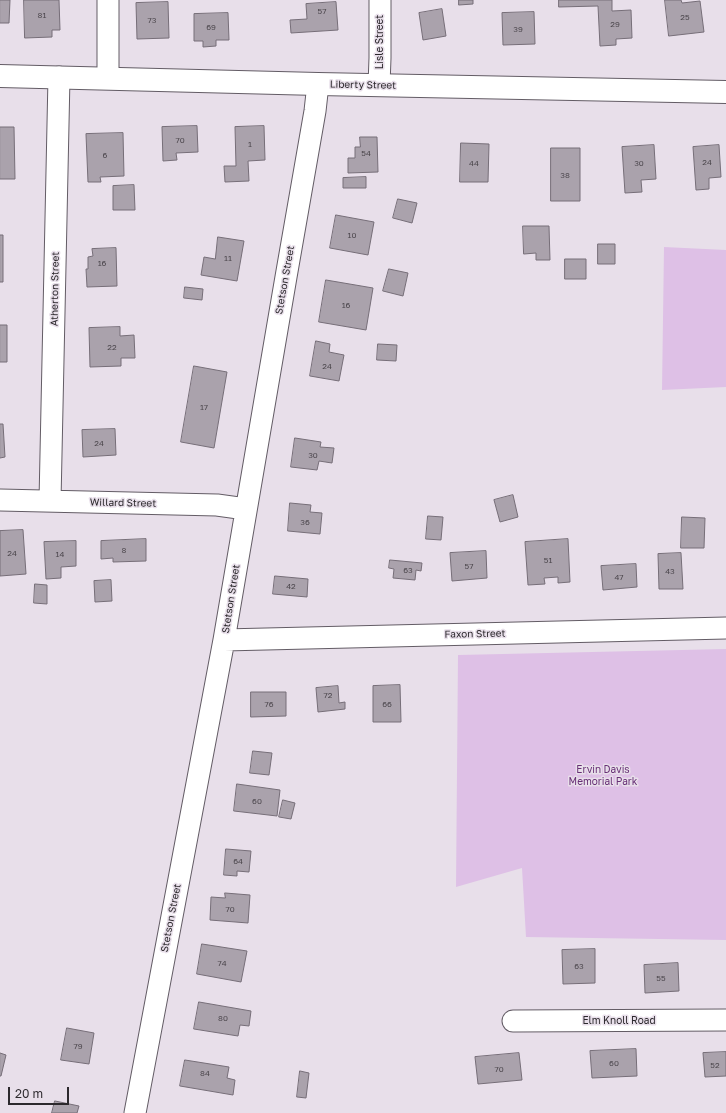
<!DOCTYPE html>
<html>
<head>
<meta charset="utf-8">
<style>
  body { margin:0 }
  #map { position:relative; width:726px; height:1113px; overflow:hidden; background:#e8dfea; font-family:"Golos Text",sans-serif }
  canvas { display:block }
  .scale { position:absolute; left:8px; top:1087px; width:61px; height:18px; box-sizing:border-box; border:2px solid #2c292d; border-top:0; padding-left:5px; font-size:12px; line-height:14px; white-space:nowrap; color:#2c292d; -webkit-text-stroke:3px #e8dfea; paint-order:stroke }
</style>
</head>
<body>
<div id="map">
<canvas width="726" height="1113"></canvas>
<div class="scale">20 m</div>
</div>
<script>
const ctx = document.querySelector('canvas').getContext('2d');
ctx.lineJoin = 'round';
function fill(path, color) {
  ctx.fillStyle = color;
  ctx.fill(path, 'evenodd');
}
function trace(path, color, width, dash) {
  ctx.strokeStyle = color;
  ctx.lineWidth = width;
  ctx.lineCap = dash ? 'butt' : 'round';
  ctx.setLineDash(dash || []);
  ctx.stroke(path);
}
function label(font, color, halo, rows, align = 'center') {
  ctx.font = font + ' "Golos Text",sans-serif';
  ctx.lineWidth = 3;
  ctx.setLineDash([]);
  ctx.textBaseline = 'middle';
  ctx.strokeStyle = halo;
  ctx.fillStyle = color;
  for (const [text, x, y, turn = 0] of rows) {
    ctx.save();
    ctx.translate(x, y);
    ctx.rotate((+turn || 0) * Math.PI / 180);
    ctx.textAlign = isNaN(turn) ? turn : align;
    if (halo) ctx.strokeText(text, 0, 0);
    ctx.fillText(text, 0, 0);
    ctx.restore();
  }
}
const green = new Path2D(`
  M 664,247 L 726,250 L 726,387 L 662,390 Z
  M 726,649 L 726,940 L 526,937 L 522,868 L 456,887 L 458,655 Z`);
const building = new Path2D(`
  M 0,0 L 10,0 L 9,23 L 0,23 Z
  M 24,0 L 59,0 L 60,30 L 52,30 L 52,37 L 25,38 Z
  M 459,0 L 473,0 L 473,4 L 459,5 Z
  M 559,0 L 612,0 L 612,11 L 631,10 L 632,38 L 616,39 L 616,45 L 600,46 L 598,6 L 559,7 Z
  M 665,0 L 681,0 L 682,3 L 700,1 L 704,32 L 669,36 Z
  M 168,2 L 169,38 L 137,39 L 136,3 Z
  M 336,2 L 338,30 L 291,33 L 290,20 L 307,19 L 306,4 Z
  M 442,9 L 446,36 L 423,40 L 419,13 Z
  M 534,12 L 535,44 L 503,45 L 502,13 Z
  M 228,13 L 229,40 L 216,40 L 216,46 L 203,47 L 203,41 L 194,41 L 194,14 Z
  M 197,126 L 198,152 L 176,153 L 177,160 L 163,161 L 162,127 Z
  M 264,126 L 265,160 L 248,161 L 249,181 L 225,182 L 224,166 L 236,166 L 235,127 Z
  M 0,127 L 14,127 L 15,179 L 0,179 Z
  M 123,133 L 124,176 L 100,177 L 101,182 L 88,182 L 86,134 Z
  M 360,137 L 377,137 L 378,172 L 348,173 L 348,158 L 355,158 L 355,147 L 360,147 Z
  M 461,143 L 489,144 L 488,182 L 460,182 Z
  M 654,145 L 656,179 L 641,180 L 642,192 L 625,193 L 622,147 Z
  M 719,145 L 721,177 L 709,178 L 709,189 L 696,190 L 693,147 Z
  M 551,148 L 580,148 L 580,201 L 551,201 Z
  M 366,177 L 366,188 L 343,188 L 343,178 Z
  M 134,185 L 135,210 L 113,210 L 113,186 Z
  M 398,199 L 417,203 L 412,223 L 393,218 Z
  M 336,215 L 374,222 L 368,255 L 330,248 Z
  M 523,226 L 549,226 L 550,260 L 536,260 L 536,253 L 524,254 Z
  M 0,235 L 3,235 L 3,282 L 0,282 Z
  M 218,237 L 244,241 L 237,281 L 201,275 L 204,257 L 215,259 Z
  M 598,244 L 615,244 L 615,264 L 598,264 Z
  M 116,248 L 117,286 L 87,287 L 86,269 L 88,269 L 88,257 L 93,256 L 92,249 Z
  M 565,259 L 586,259 L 586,279 L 565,279 Z
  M 389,269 L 408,273 L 403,296 L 383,291 Z
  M 326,280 L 373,288 L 366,330 L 319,322 Z
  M 185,287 L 203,289 L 202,300 L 184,298 Z
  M 0,325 L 7,325 L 7,362 L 0,362 Z
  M 120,327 L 120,336 L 134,335 L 135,358 L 121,358 L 121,366 L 90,367 L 89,328 Z
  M 316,341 L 330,344 L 329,352 L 344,355 L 339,381 L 310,376 Z
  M 378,344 L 397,345 L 396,361 L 377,360 Z
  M 194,366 L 227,372 L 214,448 L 181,442 Z
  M 0,424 L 3,424 L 5,457 L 0,458 Z
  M 115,429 L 116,455 L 83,457 L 82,430 Z
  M 295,438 L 321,442 L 320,447 L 334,448 L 332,463 L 319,461 L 317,470 L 291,467 Z
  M 513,495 L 518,517 L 500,522 L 494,500 Z
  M 290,503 L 311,505 L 310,512 L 322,513 L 320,534 L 288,531 Z
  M 428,516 L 443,517 L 441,540 L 426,539 Z
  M 682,517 L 705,518 L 704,548 L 681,548 Z
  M 23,530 L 26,574 L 0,576 L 0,531 Z
  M 146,539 L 146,561 L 113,562 L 113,558 L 101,559 L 101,541 Z
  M 568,539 L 570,582 L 558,583 L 558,577 L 544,578 L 545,584 L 528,585 L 525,542 Z
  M 76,541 L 76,566 L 61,567 L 61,578 L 46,579 L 44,542 Z
  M 486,551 L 487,578 L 452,581 L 450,553 Z
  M 681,553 L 683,589 L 659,589 L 658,554 Z
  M 390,560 L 422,563 L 421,571 L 416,570 L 415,580 L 393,578 L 394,569 L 389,568 Z
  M 636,564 L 637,587 L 603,590 L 601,566 Z
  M 275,576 L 308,579 L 307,597 L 273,594 Z
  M 111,580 L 112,601 L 95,602 L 94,581 Z
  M 35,584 L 47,585 L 47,604 L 34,603 Z
  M 400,685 L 401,722 L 373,722 L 373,686 Z
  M 338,686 L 339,703 L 345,702 L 345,709 L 318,712 L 316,688 Z
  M 251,692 L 286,692 L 286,716 L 251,717 Z
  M 253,751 L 272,753 L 269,775 L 250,773 Z
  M 237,784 L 280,790 L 277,816 L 234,811 Z
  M 283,800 L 295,803 L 291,819 L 279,817 Z
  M 226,849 L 251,851 L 249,872 L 237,871 L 237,876 L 224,875 Z
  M 225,893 L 250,895 L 248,923 L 210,920 L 211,897 L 225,898 Z
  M 202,944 L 247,951 L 241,982 L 197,974 Z
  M 595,949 L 595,983 L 563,984 L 562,950 Z
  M 678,963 L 679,991 L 645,993 L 644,965 Z
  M 199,1002 L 251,1011 L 249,1026 L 240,1025 L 238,1036 L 194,1029 Z
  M 67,1028 L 94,1033 L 89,1064 L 61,1060 Z
  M 636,1049 L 637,1076 L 592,1078 L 590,1051 Z
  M 726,1052 L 726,1076 L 705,1077 L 703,1053 Z
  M 0,1053 L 6,1055 L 1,1076 L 0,1076 Z
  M 519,1053 L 522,1080 L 478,1084 L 475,1057 Z
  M 185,1060 L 229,1067 L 227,1078 L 235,1080 L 233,1095 L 180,1086 Z
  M 300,1071 L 309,1073 L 306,1098 L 297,1097 Z
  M 55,1101 L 79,1106 L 77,1113 L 52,1113 Z`);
const street = new Path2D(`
  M 108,0 L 108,78
  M 379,85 L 380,58 L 380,0
  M 0,500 L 217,505 L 246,509
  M 50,501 L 59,77
  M 224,640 L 726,628
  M 513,1021 L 726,1020
  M 135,1113 L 224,640 L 286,277 L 315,111 L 318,84`);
const secondary = new Path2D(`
  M 0,76 L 318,84 L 726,92`);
const numberNames = [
  ["57",322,11],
  ["81",42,15],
  ["25",685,17],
  ["73",152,20],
  ["29",615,24],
  ["69",211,27],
  ["39",518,29],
  ["70",180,140],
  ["1",250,144],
  ["54",366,153],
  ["6",105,155],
  ["24",707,162],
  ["44",474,163],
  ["30",639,163],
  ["38",565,175],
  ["10",352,235],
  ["11",228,258],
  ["16",102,263],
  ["16",346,305],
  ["22",112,347],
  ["24",327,366],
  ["17",204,407],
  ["24",99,443],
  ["30",313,455],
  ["36",305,522],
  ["8",124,550],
  ["24",12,553],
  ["14",60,554],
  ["51",548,560],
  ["57",469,566],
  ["63",408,570],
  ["43",670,571],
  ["47",619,577],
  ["42",291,586],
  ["72",328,695],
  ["76",269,704],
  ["66",387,704],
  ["60",257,801],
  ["64",238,861],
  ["70",230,909],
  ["74",222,963],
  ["63",579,966],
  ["55",661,978],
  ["80",223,1018],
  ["79",78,1046],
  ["60",614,1063],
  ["52",715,1065],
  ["70",499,1069],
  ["84",205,1073]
];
const streetNames = [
  ["Lisle Street",380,42,-90],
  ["Liberty Street",363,85,1],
  ["Stetson Street",285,280,-80],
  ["Atherton Street",55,289,-89],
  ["Willard Street",123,503,1],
  ["Stetson Street",231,599,-81],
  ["Faxon Street",475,634,-1],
  ["Stetson Street",171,918,-79],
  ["Elm Knoll Road",619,1021]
];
const parkNames = [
  ["Ervin Davis",603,770],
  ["Memorial Park",603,782]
];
fill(green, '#dec0e6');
fill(building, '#aaa2ac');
trace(building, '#766e78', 1);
trace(street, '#635c65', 23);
trace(secondary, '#635c65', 24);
trace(street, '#fff', 21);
trace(secondary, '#fff', 22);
label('8px', '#4c474d', null, numberNames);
label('10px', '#2c292d', '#e8dfea', streetNames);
label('10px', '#672f75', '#e8dfea', parkNames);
</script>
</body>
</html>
